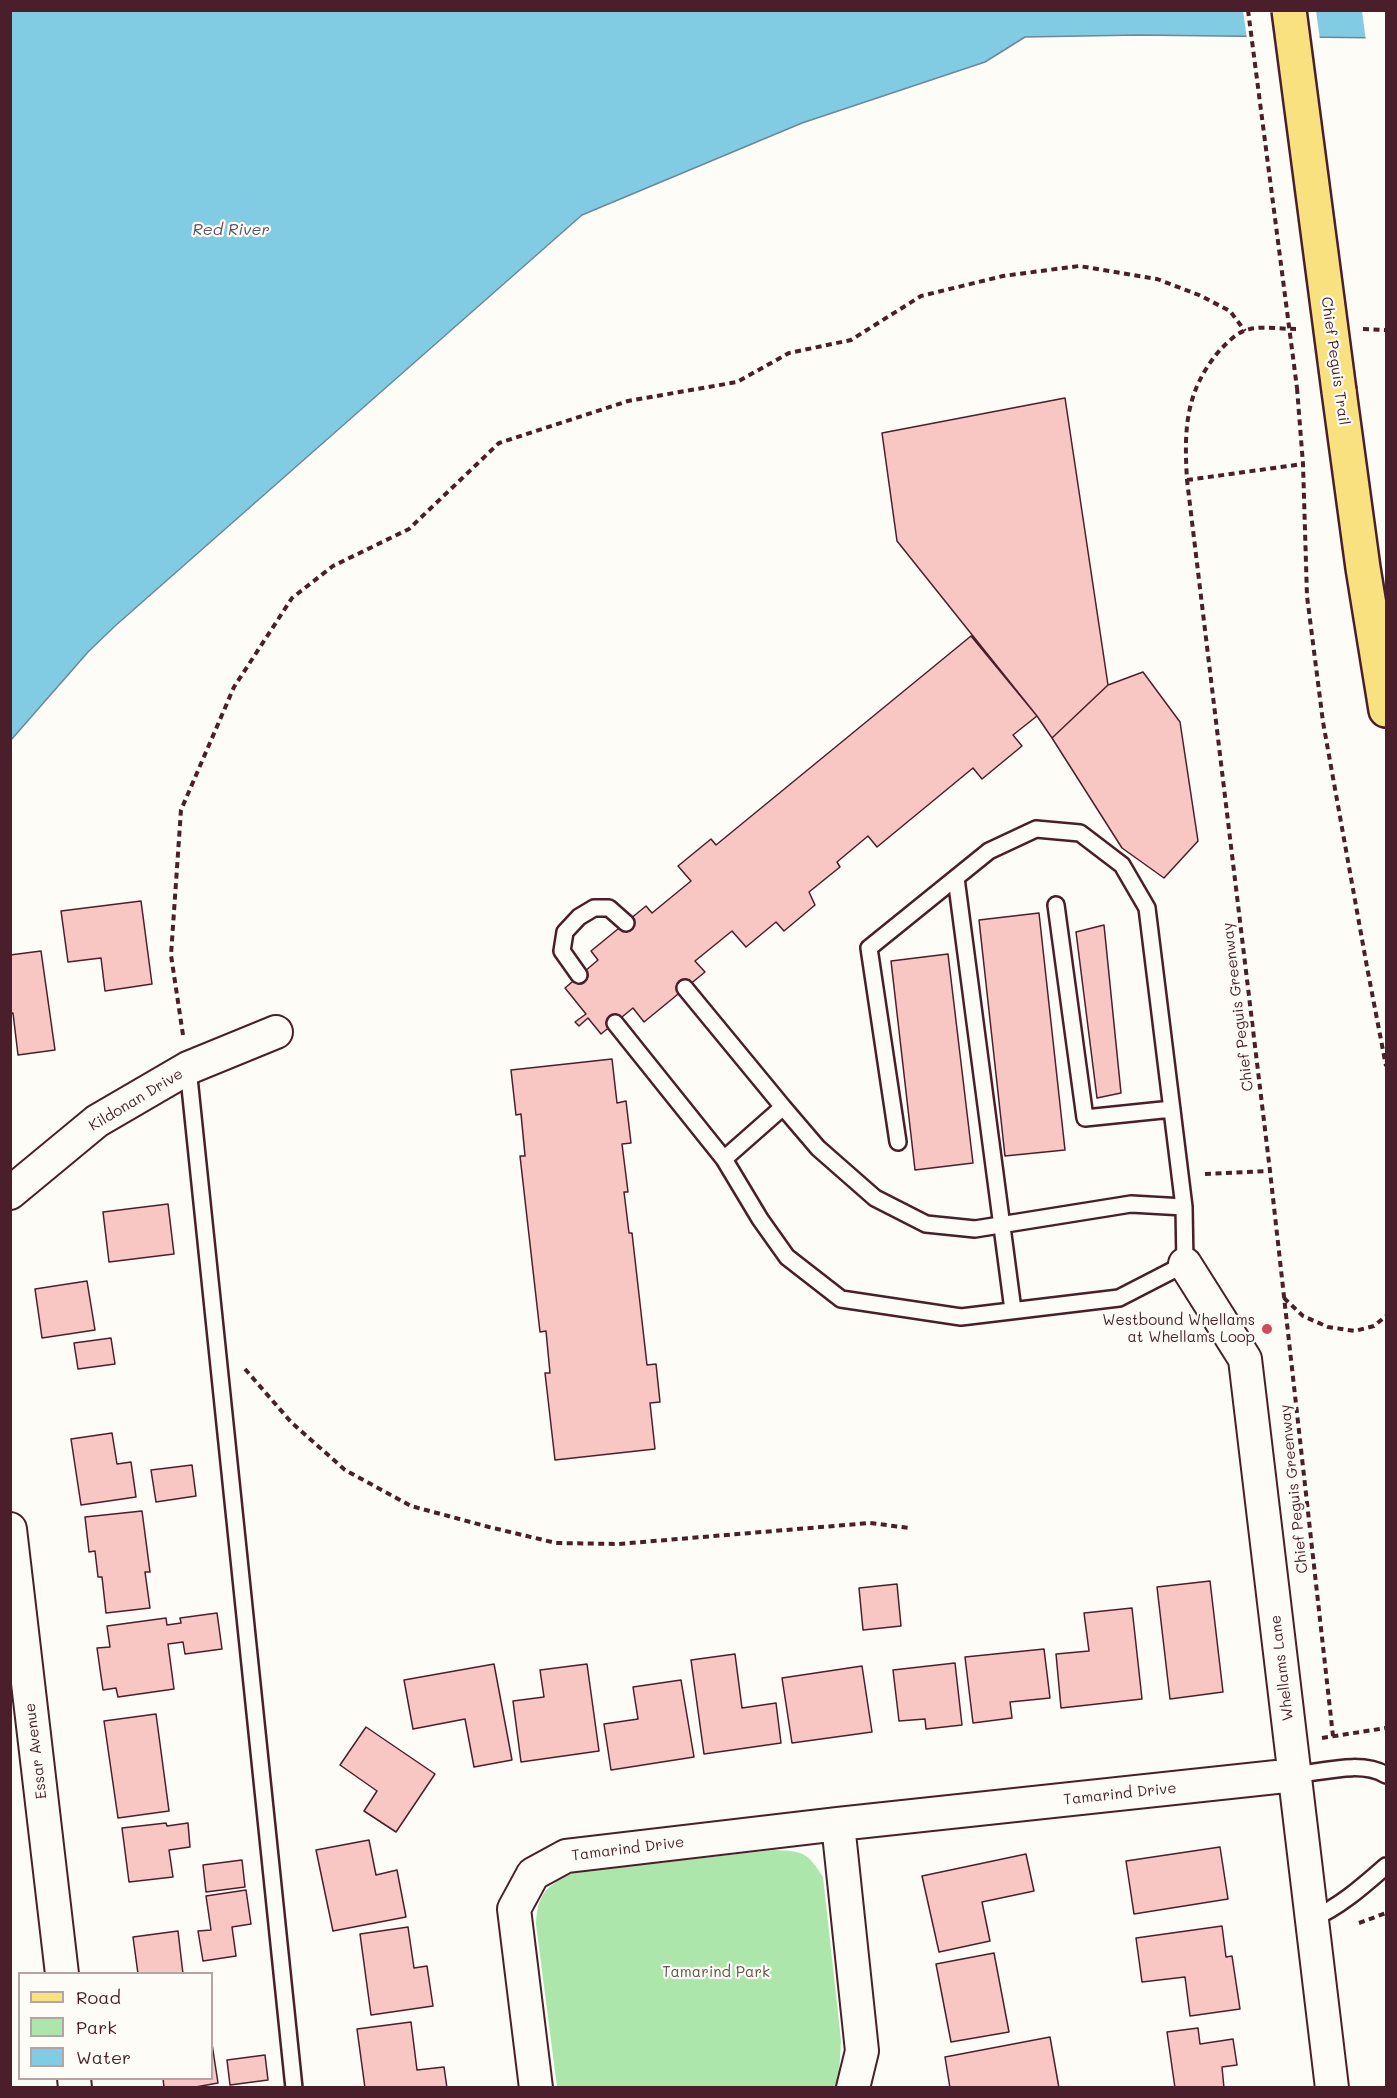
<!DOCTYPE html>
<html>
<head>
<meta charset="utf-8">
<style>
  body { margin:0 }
  #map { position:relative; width:1397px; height:2098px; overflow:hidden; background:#fdfcf7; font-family:Mali,sans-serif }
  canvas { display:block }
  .frame { position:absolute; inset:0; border:12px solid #4a1f2b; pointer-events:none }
  .legend { position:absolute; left:18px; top:1972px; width:195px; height:108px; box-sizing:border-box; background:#fdfcf7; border:2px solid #b5a4a5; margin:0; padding:8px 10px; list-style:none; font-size:18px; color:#4a1f2b }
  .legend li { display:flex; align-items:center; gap:12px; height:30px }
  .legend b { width:30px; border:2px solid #b5a4a5 }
</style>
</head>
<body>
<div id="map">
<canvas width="1397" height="2098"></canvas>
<div class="frame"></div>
<ul class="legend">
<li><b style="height:8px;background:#fae180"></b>Road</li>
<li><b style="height:16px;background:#ade6ab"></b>Park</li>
<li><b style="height:16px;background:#82cce3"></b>Water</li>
</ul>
</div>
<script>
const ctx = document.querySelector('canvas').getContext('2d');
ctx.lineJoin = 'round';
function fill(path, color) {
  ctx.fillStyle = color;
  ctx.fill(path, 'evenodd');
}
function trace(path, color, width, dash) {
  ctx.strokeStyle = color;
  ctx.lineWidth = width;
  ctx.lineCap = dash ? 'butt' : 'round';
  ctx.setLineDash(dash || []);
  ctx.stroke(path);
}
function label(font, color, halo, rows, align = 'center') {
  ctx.font = font + ' Mali,sans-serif';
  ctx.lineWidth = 4.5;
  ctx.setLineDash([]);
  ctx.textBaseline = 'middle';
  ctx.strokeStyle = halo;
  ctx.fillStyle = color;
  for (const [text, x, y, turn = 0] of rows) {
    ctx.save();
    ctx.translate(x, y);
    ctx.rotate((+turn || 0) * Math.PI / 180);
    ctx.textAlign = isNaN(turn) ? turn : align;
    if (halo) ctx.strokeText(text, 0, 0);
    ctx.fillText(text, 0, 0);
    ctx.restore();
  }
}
const green = new Path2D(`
  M 774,1850 C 803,1851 807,1852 823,1877 L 841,2040 L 839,2076 L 835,2087 L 557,2087 L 536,1924 C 537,1892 548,1885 575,1872 Z`);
const water = new Path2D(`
  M 11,11 L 1386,11 L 1386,38 L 1139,35 L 1025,37 L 985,62 L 802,123 L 582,215 L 115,626 L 88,652 L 11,740 Z`);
const pier = new Path2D(`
  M 1243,11 L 1316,11 L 1320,40 L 1247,39 Z
  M 1362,11 L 1386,11 L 1386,41 L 1366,41 Z`);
const building = new Path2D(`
  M 1065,398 L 1108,685 L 1052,738 L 1037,716 L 897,541 L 882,433 Z
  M 971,636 L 1037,716 L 1013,735 L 1022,746 L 982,779 L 973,768 L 877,847 L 868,836 L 837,862 L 840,867 L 809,892 L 815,905 L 784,931 L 776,922 L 746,947 L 732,931 L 695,961 L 705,972 L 644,1022 L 633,1008 L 601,1034 L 588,1018 L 579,1026 L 575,1022 L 586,1014 L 565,988 L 598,960 L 591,951 L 646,906 L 652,913 L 691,881 L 678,866 L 711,839 L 716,845 Z
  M 1143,672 L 1180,722 L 1198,841 L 1164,878 L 1122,848 L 1052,738 L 1108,685 Z
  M 141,901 L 152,984 L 105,991 L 101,958 L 68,962 L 61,911 Z
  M 1039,913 L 1065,1150 L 1005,1156 L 979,920 Z
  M 1104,925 L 1121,1093 L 1097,1098 L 1076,932 Z
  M 41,951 L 55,1050 L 18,1055 L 13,1013 L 10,1014 L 10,955 Z
  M 948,954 L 973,1163 L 915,1170 L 891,961 Z
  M 612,1059 L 617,1103 L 626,1101 L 631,1143 L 622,1144 L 628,1192 L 624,1192 L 629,1233 L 632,1233 L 647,1365 L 656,1364 L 660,1402 L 650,1403 L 655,1449 L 555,1460 L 545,1373 L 550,1373 L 546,1331 L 540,1332 L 520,1156 L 525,1156 L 521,1114 L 516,1115 L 511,1070 Z
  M 168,1204 L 174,1254 L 109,1262 L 103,1212 Z
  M 87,1281 L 95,1330 L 42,1338 L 35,1289 Z
  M 111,1338 L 115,1364 L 78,1369 L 74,1343 Z
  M 112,1433 L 117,1464 L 131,1462 L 136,1497 L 81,1505 L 71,1439 Z
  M 192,1465 L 196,1496 L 156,1502 L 151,1470 Z
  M 142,1511 L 150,1572 L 145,1572 L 150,1608 L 106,1613 L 102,1577 L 98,1577 L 95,1551 L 89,1552 L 85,1517 Z
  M 1210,1581 L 1223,1692 L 1170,1699 L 1157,1587 Z
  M 897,1584 L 901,1626 L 863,1630 L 859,1588 Z
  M 1132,1608 L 1142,1699 L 1061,1708 L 1056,1654 L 1089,1651 L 1084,1613 Z
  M 217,1613 L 222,1649 L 185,1654 L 183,1642 L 168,1644 L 174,1689 L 118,1697 L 116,1688 L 103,1690 L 97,1648 L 110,1647 L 107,1626 L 166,1618 L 167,1625 L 181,1623 L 180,1618 Z
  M 1044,1649 L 1050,1698 L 1010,1702 L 1012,1718 L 973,1723 L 965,1657 Z
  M 735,1654 L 742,1708 L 776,1703 L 781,1743 L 704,1754 L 691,1660 Z
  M 955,1663 L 962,1725 L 926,1729 L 925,1719 L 899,1721 L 893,1670 Z
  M 494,1664 L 512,1760 L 474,1767 L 465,1719 L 413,1729 L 404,1680 Z
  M 587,1664 L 599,1751 L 521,1762 L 513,1701 L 544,1697 L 540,1670 Z
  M 862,1666 L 872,1732 L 792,1743 L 782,1678 Z
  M 681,1680 L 694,1757 L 611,1770 L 604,1724 L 638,1719 L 633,1687 Z
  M 156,1714 L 169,1811 L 118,1818 L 104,1721 Z
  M 366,1727 L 435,1774 L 396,1832 L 364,1811 L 377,1791 L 340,1765 Z
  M 166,1823 L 167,1826 L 188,1823 L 190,1847 L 169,1850 L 173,1877 L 129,1882 L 122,1828 Z
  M 369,1840 L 376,1875 L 397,1870 L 406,1917 L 333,1931 L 316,1850 Z
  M 1220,1847 L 1228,1899 L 1134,1914 L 1126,1861 Z
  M 1026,1854 L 1034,1891 L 982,1902 L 990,1941 L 939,1952 L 922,1876 Z
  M 242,1860 L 245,1887 L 206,1892 L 203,1865 Z
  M 246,1890 L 251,1924 L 232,1927 L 236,1956 L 203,1961 L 198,1931 L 211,1930 L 206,1896 Z
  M 1222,1926 L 1226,1957 L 1232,1956 L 1240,2009 L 1190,2016 L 1185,1977 L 1142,1982 L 1136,1938 Z
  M 408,1927 L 414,1968 L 427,1966 L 433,2006 L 371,2015 L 360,1934 Z
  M 178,1931 L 183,1974 L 138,1974 L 133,1937 Z
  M 994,1953 L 1009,2032 L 951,2042 L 936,1964 Z
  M 411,2022 L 417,2070 L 444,2067 L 447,2088 L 365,2088 L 357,2029 Z
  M 1198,2028 L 1200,2044 L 1233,2039 L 1237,2065 L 1222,2067 L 1224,2088 L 1175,2088 L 1167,2032 Z
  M 1050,2037 L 1059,2088 L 950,2088 L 945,2057 Z
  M 212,2044 L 218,2083 L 190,2088 L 164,2088 L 163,2078 L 212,2078 Z
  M 265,2055 L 268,2080 L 230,2085 L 227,2060 Z`);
const path = new Path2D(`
  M 1296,329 C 1281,329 1264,326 1250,329 C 1238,331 1228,342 1220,350 C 1185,391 1184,429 1187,480 L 1270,1171 L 1333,1736
  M 1363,329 L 1386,330
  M 1297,388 L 1303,464 L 1307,596 L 1323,722 L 1367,967 L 1386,1066
  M 1187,480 L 1303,464
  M 183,1035 L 171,955 L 181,810 L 234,687 L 292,598 L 333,566 L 409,529 L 499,443 L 628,401 L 737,382 L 789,353 L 851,340 L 921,296 L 1003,276 L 1079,266 L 1157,279 L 1199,295 L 1230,311 L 1245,331
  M 1205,1174 L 1270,1171
  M 1284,1298 L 1303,1316 L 1328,1327 L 1355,1331 L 1374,1326 L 1386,1316
  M 245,1369 L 291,1422 L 345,1470 L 411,1506 L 489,1527 L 556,1543 L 619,1544 L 870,1523 L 910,1528
  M 1322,1738 L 1386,1728
  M 1359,1923 L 1386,1913`);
const service = new Path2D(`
  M 956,878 L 1013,1310
  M 1056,905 L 1085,1118 L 1172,1109
  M 579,975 L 562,951 L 565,932 L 579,917 L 594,908 L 609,908 L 626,923
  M 685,988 L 783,1107
  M 615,1023 L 724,1159
  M 188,1068 L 294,2088
  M 783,1107 L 818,1148 L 875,1198 L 926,1224 L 975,1229 L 1131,1204 L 1184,1207 L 1185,1264 L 1119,1298 L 961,1317 L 841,1299 L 787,1257 L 760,1219 L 724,1159 Z
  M 898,1142 L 869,948 L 989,851 L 1036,829 L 1080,833 L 1122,865 L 1147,908 L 1184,1207
  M 1295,1775 C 1323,1772 1361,1760 1386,1775
  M 1312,1919 C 1341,1906 1363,1886 1386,1866`);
const minor = new Path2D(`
  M 10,1193 L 97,1121 L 188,1068 L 276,1032
  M 1185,1264 L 1245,1359 L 1332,2088
  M 10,1529 L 62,1974
  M 838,1824 L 862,2051 L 853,2088
  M 74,2078 L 75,2088
  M 536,2088 L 514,1909 L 533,1874 L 566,1856 L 838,1824 L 1295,1775`);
const primary = new Path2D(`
  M 1339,391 L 1363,568 L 1386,710`);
const pathBridge = new Path2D(`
  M 1248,10 L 1297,388`);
const primaryBridge = new Path2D(`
  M 1289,10 L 1339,391`);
const markers = [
  [1267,1329,6,"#d1495b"]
];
const streetNames = [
  ["Chief Peguis Trail",1335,361,82],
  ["Chief Peguis Greenway",1238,1007,-97],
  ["Kildonan Drive",136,1100,-31],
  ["Chief Peguis Greenway",1294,1489,-96],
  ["Whellams Lane",1282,1668,-97],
  ["Essar Avenue",36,1751,-97],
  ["Tamarind Drive",1120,1794,-6],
  ["Tamarind Drive",628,1849,-7]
];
const poiNames = [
  ["Westbound Whellams",1255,1320],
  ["at Whellams Loop",1255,1337]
];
const parkNames = [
  ["Tamarind Park",716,1972]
];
const waterNames = [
  ["Red River",231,230]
];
fill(green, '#ade6ab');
fill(water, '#82cce3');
trace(water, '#6c8799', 1.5);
fill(pier, '#fdfcf7');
fill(building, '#f8c7c4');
trace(building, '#4a1f2b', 1.5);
trace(service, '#4a1f2b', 20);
trace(minor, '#4a1f2b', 36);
trace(primary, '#4a1f2b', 38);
trace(path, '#4a1f2b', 4, [6, 4.5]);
trace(service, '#fdfcf7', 15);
trace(minor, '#fdfcf7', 32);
trace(primary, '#fae180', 33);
trace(primaryBridge, '#4a1f2b', 38, []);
trace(pathBridge, '#4a1f2b', 4, [6, 4.5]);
trace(primaryBridge, '#fae180', 33);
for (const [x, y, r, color] of markers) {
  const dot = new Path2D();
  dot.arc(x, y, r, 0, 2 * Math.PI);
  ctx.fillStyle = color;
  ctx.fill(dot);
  trace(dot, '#fdfcf7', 2);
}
label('15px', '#4a1f2b', '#fdfcf7', streetNames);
label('15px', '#4a1f2b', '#fdfcf7', poiNames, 'right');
label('15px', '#63514b', '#fdfcf7', parkNames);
label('italic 16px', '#5b5362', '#fdfcf7', waterNames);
</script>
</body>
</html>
